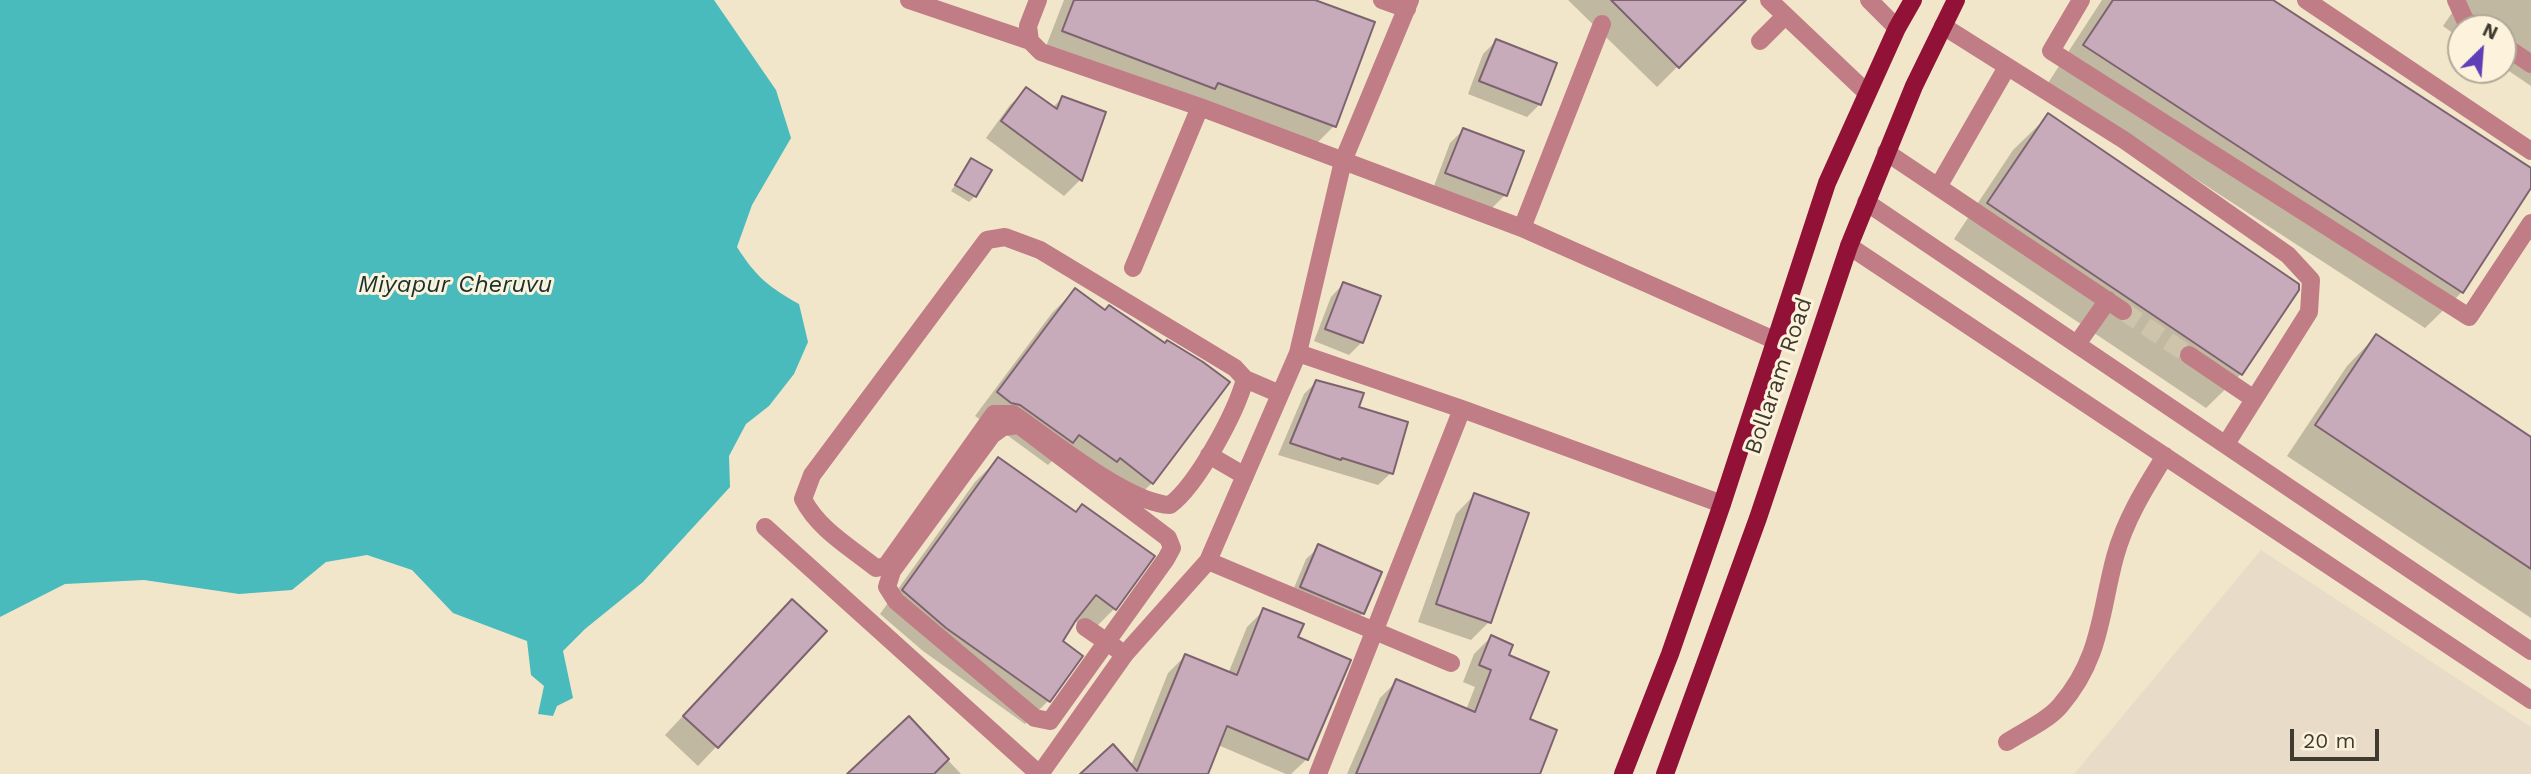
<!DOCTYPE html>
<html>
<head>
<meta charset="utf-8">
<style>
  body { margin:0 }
  #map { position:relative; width:2531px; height:774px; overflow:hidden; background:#f2e6ca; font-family:"Work Sans",sans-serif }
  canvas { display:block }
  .north { position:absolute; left:2447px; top:14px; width:70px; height:70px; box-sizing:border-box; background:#fdf3dd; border:2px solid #b1a998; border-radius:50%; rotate:25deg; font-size:19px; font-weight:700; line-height:28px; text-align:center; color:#403b30 }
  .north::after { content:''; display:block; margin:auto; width:24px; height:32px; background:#5e3fb8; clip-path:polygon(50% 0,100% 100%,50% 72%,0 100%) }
  .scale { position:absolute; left:2290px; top:729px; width:89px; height:32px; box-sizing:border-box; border:4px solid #403b30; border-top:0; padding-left:9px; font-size:21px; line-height:24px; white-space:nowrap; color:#403b30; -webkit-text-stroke:5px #fdf3dd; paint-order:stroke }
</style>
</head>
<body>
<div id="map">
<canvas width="2531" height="774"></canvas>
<div class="north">N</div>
<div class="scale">20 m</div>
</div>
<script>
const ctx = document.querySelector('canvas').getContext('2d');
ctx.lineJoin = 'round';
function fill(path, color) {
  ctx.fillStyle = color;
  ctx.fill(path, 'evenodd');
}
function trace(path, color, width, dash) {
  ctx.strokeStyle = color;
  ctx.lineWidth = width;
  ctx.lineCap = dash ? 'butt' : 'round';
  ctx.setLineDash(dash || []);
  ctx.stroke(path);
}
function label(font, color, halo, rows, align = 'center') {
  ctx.font = font + ' "Work Sans",sans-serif';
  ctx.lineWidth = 6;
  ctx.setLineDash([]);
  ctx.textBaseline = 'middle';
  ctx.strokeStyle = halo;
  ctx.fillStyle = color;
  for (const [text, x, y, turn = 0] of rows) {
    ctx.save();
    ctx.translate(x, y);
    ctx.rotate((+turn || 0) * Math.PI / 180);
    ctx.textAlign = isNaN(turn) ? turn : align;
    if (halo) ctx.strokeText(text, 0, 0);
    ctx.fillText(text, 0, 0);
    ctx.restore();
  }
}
const commercial = new Path2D(`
  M 2261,550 L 2531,727 L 2531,774 L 2074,774 Z`);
const water = new Path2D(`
  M 0,0 L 714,0 L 776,90 L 791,138 L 752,205 L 737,247 C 756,277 769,287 799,304 L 808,342 L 794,374 L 769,406 L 746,424 L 729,456 L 730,487 L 643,582 L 585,629 L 563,651 L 573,698 L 557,706 L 553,716 L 538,714 L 544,686 L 531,675 L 527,641 L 453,613 L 412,570 L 367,555 L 326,562 L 292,590 L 239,594 L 144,580 L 65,584 L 0,617 Z`);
const shadow = new Path2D(`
  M 1064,0 L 1310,0 L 1334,126 L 1316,144 L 1045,49 Z
  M 1568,0 L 1744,0 L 1657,87 Z
  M 2102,0 L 2270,0 L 2531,170 L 2531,185 L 2462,292 L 2425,328 L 2048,83 Z
  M 2461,0 L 2531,0 L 2531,86 L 2503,67 L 2503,28 L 2461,28 L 2461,39 L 2443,26 Z
  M 1496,41 L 1540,104 L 1527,117 L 1468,94 L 1483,54 Z
  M 1027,89 L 1052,108 L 1062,98 L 1104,113 L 1080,180 L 1064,196 L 986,138 L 1010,105 Z
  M 2048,116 L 2241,374 L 2206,408 L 1954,239 L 2013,150 Z
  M 1463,130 L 1522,152 L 1505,195 L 1492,208 L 1434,186 L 1450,143 Z
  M 972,160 L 975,196 L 969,202 L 951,191 Z
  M 1343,284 L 1362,342 L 1349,355 L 1314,341 L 1331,297 Z
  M 1075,290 L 1152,483 L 1128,506 L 1056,457 L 1048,465 L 996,427 L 988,425 L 975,416 L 1052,313 Z
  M 2376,336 L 2531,439 L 2531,618 L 2287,456 L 2347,366 Z
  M 1316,382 L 1357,408 L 1391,473 L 1378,485 L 1278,455 L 1304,394 Z
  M 998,459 L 1075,513 L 1082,506 L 1114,609 L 1091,632 L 1074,620 L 1060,642 L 1080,656 L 1048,701 L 1025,724 L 923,651 L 880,614 L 975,482 Z
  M 1474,495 L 1489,622 L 1471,640 L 1418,622 L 1456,514 Z
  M 1319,547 L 1363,613 L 1350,626 L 1289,600 L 1306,559 Z
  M 1264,610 L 1296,638 L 1307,759 L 1291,774 L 1286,774 L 1218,745 L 1206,774 L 1083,774 L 1131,766 L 1168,673 L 1185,656 L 1228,674 L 1247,627 Z
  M 774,619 L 825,632 L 698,766 L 665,735 Z
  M 1491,637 L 1507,656 L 1528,720 L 1538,774 L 1347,774 L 1380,698 L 1397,681 L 1466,710 L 1475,687 L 1463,682 L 1474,654 Z
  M 909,719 L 961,774 L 850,774 Z`);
const building = new Path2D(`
  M 1074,0 L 1315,0 L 1375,22 L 1336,127 L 1218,83 L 1215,89 L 1062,31 Z
  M 1611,0 L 1746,0 L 1679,68 Z
  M 2113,0 L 2273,0 L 2531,168 L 2531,188 L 2463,293 L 2083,45 Z
  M 1496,39 L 1557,63 L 1541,105 L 1479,81 Z
  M 1026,87 L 1057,109 L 1062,96 L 1106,112 L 1082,181 L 1001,121 Z
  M 2048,113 L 2299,284 L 2299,290 L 2242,375 L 1987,203 Z
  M 1463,128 L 1524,151 L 1507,196 L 1445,173 Z
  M 971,158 L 992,170 L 976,197 L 955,185 Z
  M 1343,282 L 1381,296 L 1363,343 L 1325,329 Z
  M 1075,288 L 1105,310 L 1109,305 L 1165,343 L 1167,340 L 1203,362 L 1230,382 L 1153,484 L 1120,458 L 1117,462 L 1079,435 L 1073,443 L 1020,405 L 1011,403 L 997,392 Z
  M 2376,334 L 2531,437 L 2531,569 L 2315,425 Z
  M 1316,380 L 1364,393 L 1359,407 L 1408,422 L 1393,474 L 1342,458 L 1341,460 L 1290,443 Z
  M 998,457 L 1076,512 L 1082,504 L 1155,556 L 1116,610 L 1096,595 L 1076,620 L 1063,641 L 1083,656 L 1050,702 L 946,628 L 902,590 Z
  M 1474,493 L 1529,513 L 1491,623 L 1436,604 Z
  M 1318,544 L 1382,572 L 1364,614 L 1300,587 Z
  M 792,599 L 827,631 L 718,748 L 683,716 Z
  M 1263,608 L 1304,624 L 1298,637 L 1351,660 L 1308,760 L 1227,726 L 1208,774 L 1080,774 L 1113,744 L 1137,771 L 1185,654 L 1237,675 Z
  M 1491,635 L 1513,645 L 1509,655 L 1549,672 L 1530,719 L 1557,730 L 1540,774 L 1356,774 L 1396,679 L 1475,712 L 1491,670 L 1479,665 Z
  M 909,716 L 949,759 L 934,774 L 847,774 Z`);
const minorTunnel = new Path2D(`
  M 2123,311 L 2189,355`);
const minor = new Path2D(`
  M 909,0 L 1030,41 L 1041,52 L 1200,107 L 1522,228 L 1774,340
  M 1382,0 L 1407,9
  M 1769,0 L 1867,93
  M 1869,0 L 1897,28
  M 2081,0 L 2051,51 L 2469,317 L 2531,223
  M 2306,0 L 2531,151
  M 2456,0 L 2465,20 L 2477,28
  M 1943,26 L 2124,140 L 2288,255 L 2311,280 L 2309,312 L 2226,444
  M 1030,41 L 1028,26 L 1038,0
  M 1760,41 L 1785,16
  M 2503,45 L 2531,64
  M 1886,152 L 2123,311
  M 1938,187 L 2007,67
  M 1866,202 L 2531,651
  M 1522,228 L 1602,24
  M 1005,237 L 1040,250 L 1235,368 L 1245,379 C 1236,413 1197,485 1170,505 C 1127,503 1050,439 1013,414 L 994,414 L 886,566 L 876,568 C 850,547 818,529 803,499 L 812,475 L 987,240 Z
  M 1849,246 L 2531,700
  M 1133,268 L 1200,107
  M 2077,344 L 2108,300
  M 1298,353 L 1462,409 L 1722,504
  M 2189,355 L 2254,399
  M 1245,379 L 1280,394
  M 1019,425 L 1168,538 L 1172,548 L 1166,559 L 1050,721 L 1035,718 L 896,601 L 887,587 L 892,571 L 992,435 L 1003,427 Z
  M 1209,455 L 1245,476
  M 765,527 L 1039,774
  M 1208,561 L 1451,663
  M 1085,627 L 1117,649
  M 2007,742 C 2024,731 2047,721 2060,706 C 2101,659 2100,613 2115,557 C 2125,520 2145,488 2165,456
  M 1040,774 L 1125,654 L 1208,561 L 1298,353 L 1343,161 L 1410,0
  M 1318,774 L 1462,409`);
const major = new Path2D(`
  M 1623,774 L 1670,654 L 1722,504 L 1827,183 L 1897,28 L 1913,0
  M 1665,774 L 1758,518 L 1849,246 L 1914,86 L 1956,0`);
const streetNames = [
  ["Bollaram Road",1779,376,-71]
];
const waterNames = [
  ["Miyapur Cheruvu",455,285]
];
fill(commercial, '#e8dbc7');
fill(water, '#49bbbc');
fill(shadow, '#0003');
fill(building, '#c8abba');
trace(building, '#7d6370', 2);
trace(minorTunnel, '#cec4ab', 18, [18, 9]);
trace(minor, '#c07d85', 18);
trace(major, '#911236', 18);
label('23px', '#403b30', '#fdf3dd', streetNames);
label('italic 24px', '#173030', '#fdf3dd', waterNames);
</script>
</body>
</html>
